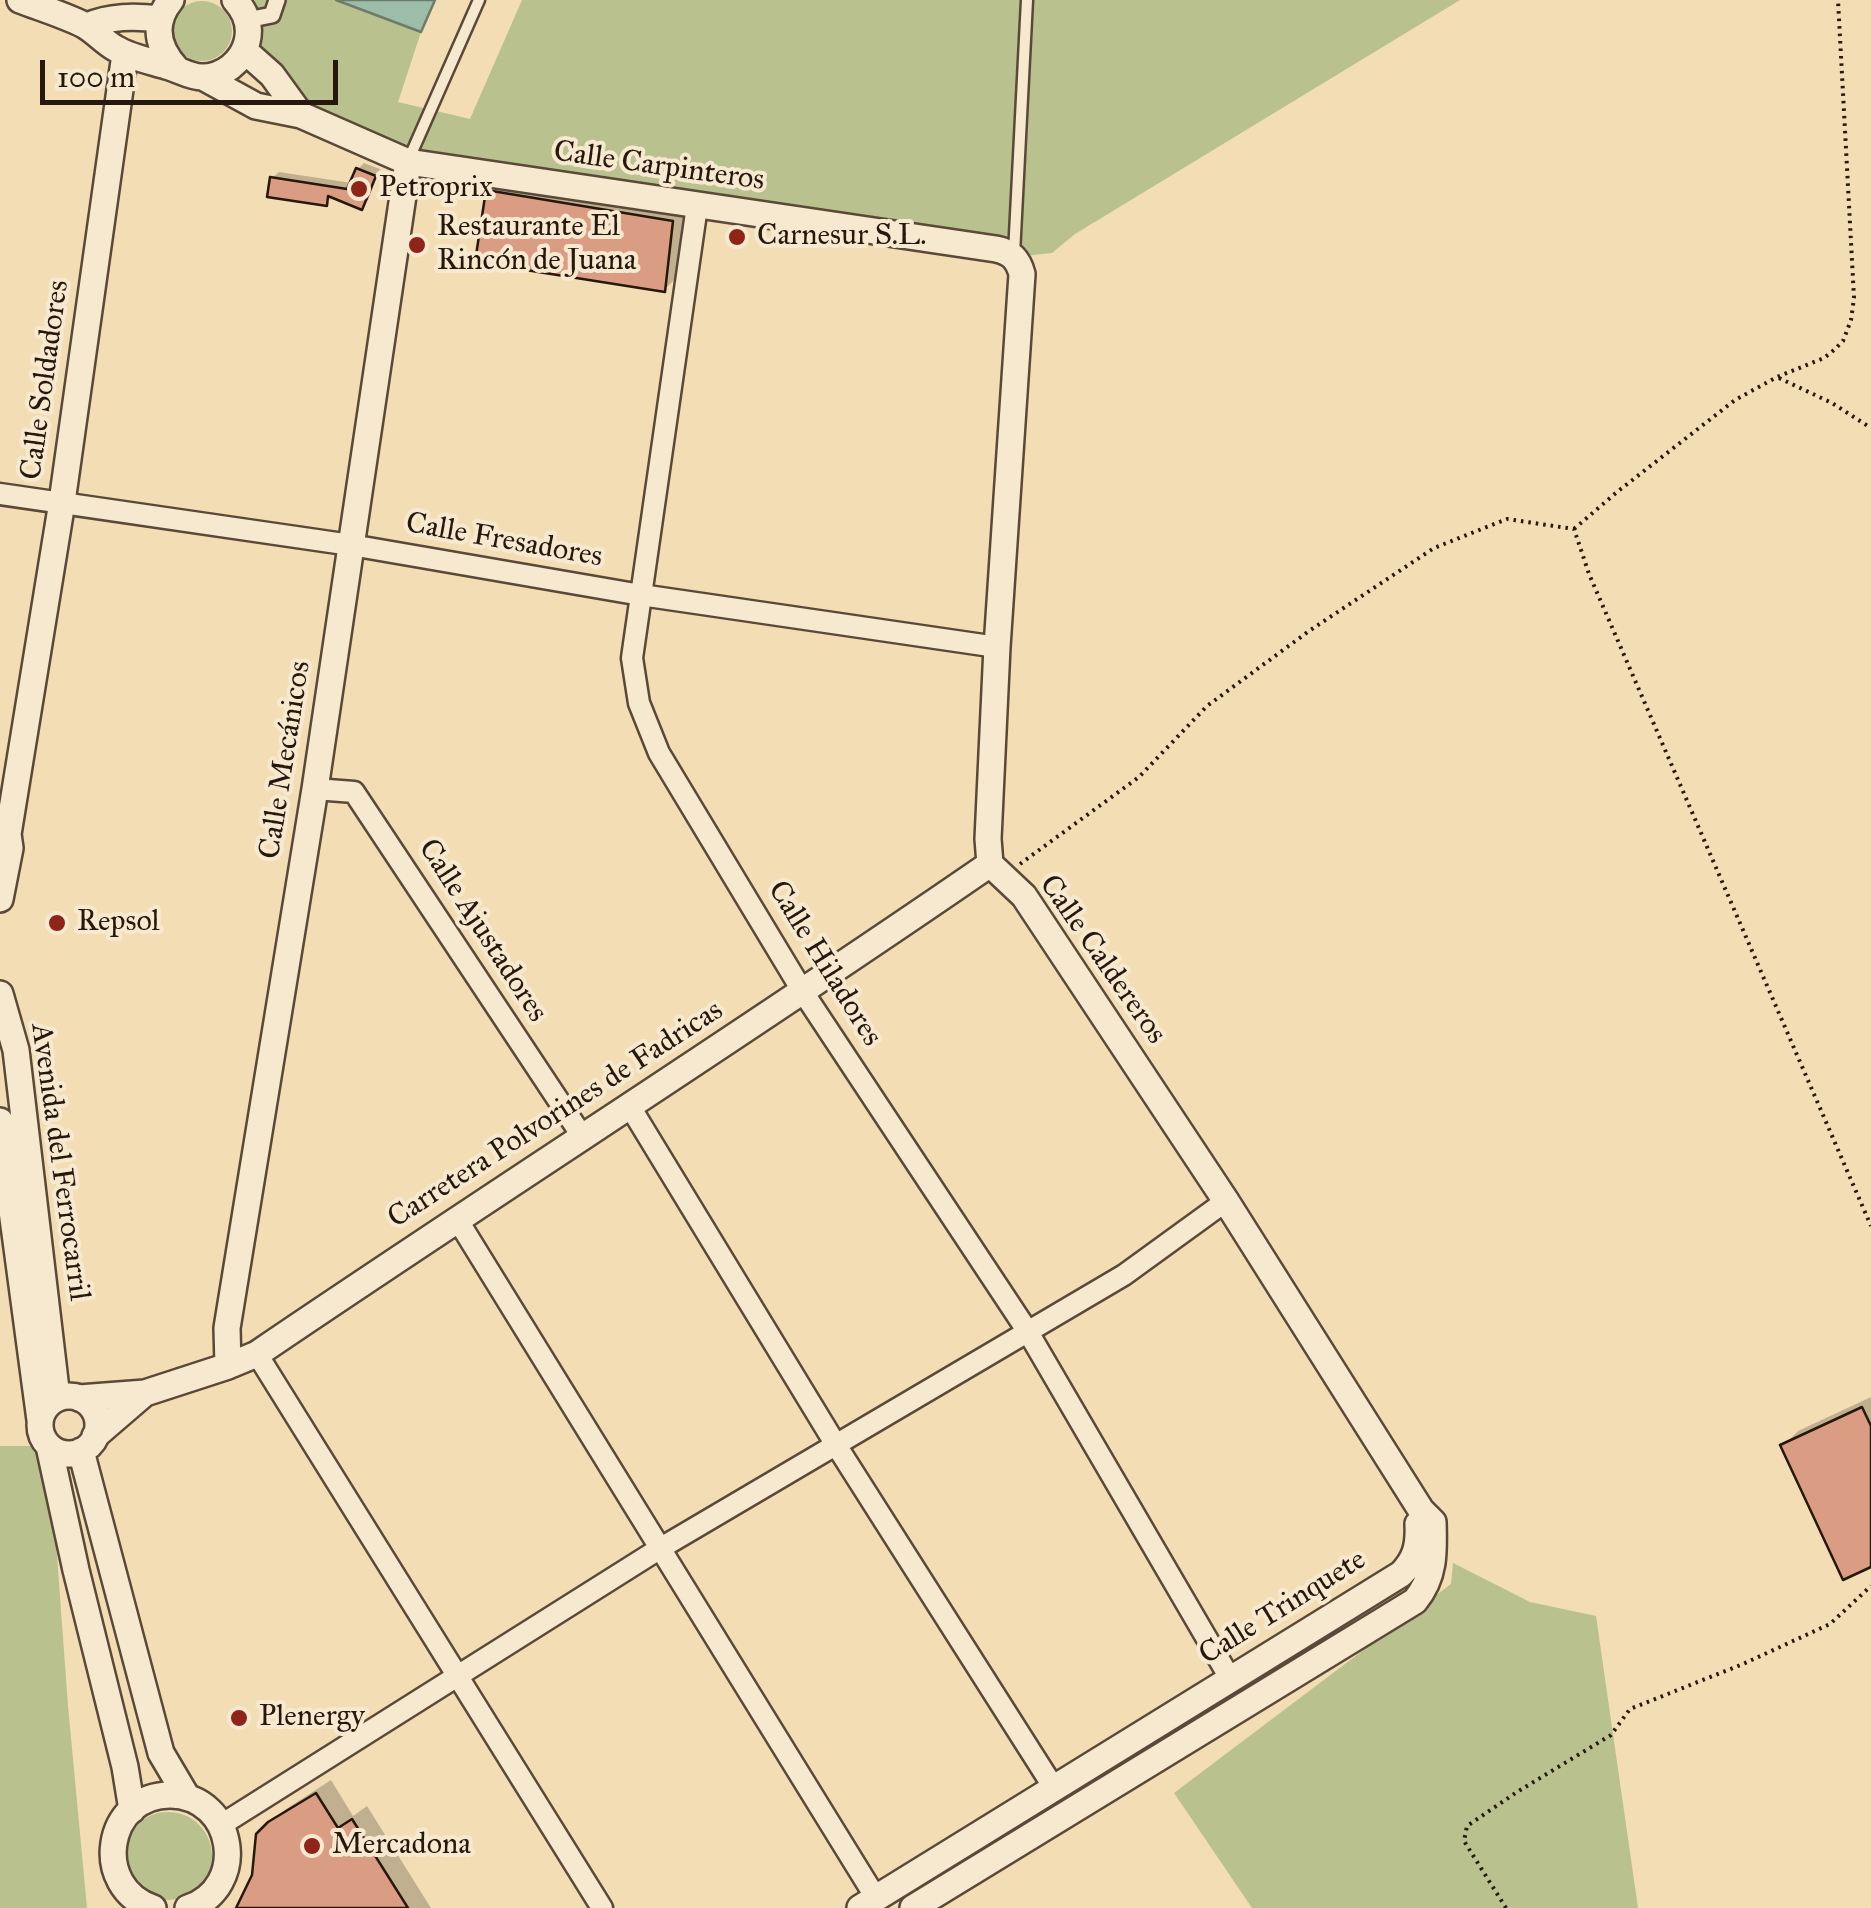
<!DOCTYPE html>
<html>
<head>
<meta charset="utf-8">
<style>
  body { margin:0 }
  #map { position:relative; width:1871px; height:1908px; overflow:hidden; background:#f2ddb5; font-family:"IM FELL Great Primer",serif }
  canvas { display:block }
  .scale { position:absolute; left:40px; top:60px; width:298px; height:45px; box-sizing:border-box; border:5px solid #27180e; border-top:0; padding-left:12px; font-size:30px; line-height:35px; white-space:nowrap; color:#27180e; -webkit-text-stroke:8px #f7e9cf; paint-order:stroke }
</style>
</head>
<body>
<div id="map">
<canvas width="1871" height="1908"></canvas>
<div class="scale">100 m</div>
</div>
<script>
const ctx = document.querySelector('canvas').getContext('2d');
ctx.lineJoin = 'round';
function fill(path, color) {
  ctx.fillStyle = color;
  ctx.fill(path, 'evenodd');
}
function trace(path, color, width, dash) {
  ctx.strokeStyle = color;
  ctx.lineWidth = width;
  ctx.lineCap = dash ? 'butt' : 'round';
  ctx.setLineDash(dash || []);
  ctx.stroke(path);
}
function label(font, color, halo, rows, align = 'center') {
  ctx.font = font + ' "IM FELL Great Primer",serif';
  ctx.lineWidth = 8;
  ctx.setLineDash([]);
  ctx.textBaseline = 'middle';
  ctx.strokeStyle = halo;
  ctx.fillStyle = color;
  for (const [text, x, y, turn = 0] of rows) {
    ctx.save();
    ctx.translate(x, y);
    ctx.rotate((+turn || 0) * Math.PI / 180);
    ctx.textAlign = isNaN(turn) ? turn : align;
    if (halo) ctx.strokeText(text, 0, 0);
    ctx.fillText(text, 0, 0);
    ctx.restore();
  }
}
const green = new Path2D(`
  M 255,0 L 358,0 L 421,32 L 398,102 L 470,119 L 522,0 L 1460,0 L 1075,234 L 1052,253 L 1014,257 L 408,162 L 301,115 L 245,51 L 255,12 Z
  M172 31a30 30 0 1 1 60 0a30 30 0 1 1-60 0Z
  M 0,1446 L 49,1446 L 68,1706 L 87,1908 L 0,1908 Z
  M 1453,1563 L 1530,1602 L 1596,1616 L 1638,1908 L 1252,1908 L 1174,1793 L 1451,1584 Z
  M124 1856a44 44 0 1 1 88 0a44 44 0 1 1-88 0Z`);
const water = new Path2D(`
  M 336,0 L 435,0 L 421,32 Z`);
const shadow = new Path2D(`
  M 364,163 L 380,169 L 368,200 L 362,207 L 333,196 L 326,203 L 272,178 L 279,172 L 352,183 L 358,169 Z
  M 503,177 L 687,207 L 679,275 L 664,290 L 488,191 Z
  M 1871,1397 L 1871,1564 L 1783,1446 L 1798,1431 Z
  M 331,1780 L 353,1816 L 367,1806 L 431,1908 L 235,1908 L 251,1887 L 259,1835 L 286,1809 Z`);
const building = new Path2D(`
  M 356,168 L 376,176 L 362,210 L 328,196 L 327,206 L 267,197 L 270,177 L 347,189 Z
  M 486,190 L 673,221 L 665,292 L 475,262 Z
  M 1862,1407 L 1871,1426 L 1871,1567 L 1843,1580 L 1780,1445 Z
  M 316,1793 L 338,1828 L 352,1819 L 408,1908 L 236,1908 L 252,1875 L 256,1834 L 268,1822 Z`);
const path = new Path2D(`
  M 1779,378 L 1832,403 L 1871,428
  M 1574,529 L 1617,492 L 1735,400 L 1777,377 L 1824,358 L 1834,350 L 1843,341 L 1851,320 L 1854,298 L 1838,0
  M 1020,864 L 1139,777 L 1207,706 L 1309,631 L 1434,548 L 1507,519 L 1574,529 L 1589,574 L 1871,1226
  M 1506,1908 L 1464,1841 L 1467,1826 L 1517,1792 L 1611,1735 L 1630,1709 L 1743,1664 L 1830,1624 L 1871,1586`);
const service = new Path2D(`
  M 408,161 L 479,0
  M 1014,254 L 1027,0`);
const pedestrian = new Path2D(`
  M 247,20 L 272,15 L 277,0`);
const minor = new Path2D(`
  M 697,206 L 632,658 L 639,703 L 659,753 L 803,992 L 1028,1332 L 1231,1680
  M 0,494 L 351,545 L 641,595 L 997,647
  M 315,789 L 354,792 L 582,1136
  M 629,1105 L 836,1445 L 1054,1788
  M 457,1219 L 876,1898
  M 257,1354 L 602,1908
  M 221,1825 L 659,1549 L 1124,1275 L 1226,1201`);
const tertiary = new Path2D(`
  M 20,0 C 41,8 64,15 84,25 C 95,31 104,42 115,48 C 130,57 149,61 166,66 C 178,69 190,77 202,77 C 223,77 242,62 247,42 C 251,26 246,12 235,0
  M 171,0 C 152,23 157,48 177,69
  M 87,26 C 110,16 134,16 160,19
  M 245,51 L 272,75 L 301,115
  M 203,77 L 256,106 L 301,115 L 408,162 L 996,249 C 1011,252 1018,259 1022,274 L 997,647 L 988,839 L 990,864 L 1024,896 L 1226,1201 L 1421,1510 L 1433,1522 C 1434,1552 1435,1577 1415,1601 L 913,1908
  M 0,899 L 10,848 L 8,834 L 62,502 L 125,54
  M 0,994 L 16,1050 L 57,1398
  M 0,1121 L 40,1420
  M 228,1366 L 227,1328 L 315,789 L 408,162
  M40 1425a29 29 0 1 1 58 0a29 29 0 1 1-58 0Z
  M 79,1398 L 145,1393 L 228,1366 L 257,1354 C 500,1189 748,1031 990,864
  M 95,1436 L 145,1393
  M 49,1446 L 76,1570 L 125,1767 L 132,1810
  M 81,1451 L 161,1753 L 187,1797
  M 153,1908 C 91,1887 105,1795 170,1795 C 236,1796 249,1888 188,1908
  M 860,1908 L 1401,1574 C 1416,1559 1419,1545 1418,1524`);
const markers = [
  [359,189,10,"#8f2418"],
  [737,237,10,"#8f2418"],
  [417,245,10,"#8f2418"],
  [57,923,10,"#8f2418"],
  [239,1718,10,"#8f2418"],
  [312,1846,10,"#8f2418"]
];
const streetNames = [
  ["Calle Carpinteros",659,167,8],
  ["Calle Soldadores",46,380,-82],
  ["Calle Fresadores",504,541,10],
  ["Calle Mecánicos",286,760,-81],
  ["Calle Ajustadores",482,931,57],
  ["Calle Caldereros",1102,960,55],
  ["Calle Hiladores",824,964,58],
  ["Carretera Polvorines de Fadricas",556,1115,-33],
  ["Avenida del Ferrocarril",59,1162,82],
  ["Calle Trinquete",1283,1608,-32]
];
const poiNames = [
  ["Petroprix",379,189],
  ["Restaurante El",437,228],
  ["Rincón de Juana",437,262],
  ["Carnesur S.L.",757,237],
  ["Repsol",77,923],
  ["Plenergy",259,1718],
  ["Mercadona",332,1846]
];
fill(green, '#b9c18e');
fill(water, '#9cbda8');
trace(water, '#6d7b6a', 2.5);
fill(shadow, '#0003');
fill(building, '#db9c84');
trace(building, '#27180e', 2.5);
trace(service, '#5a4938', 15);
trace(pedestrian, '#5a4938', 20);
trace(minor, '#5a4938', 25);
trace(tertiary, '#5a4938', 30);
trace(path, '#27180e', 4, [2.5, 5]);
trace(service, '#f7e9cf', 10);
trace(pedestrian, '#f7e9cf', 15);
trace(minor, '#f7e9cf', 20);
trace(tertiary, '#f7e9cf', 25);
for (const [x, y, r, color] of markers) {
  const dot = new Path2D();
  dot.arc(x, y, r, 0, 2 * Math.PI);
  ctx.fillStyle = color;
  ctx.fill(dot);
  trace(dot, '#f7e9cf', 4);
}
label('30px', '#27180e', '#f7e9cf', streetNames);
label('30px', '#27180e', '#f7e9cf', poiNames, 'left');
</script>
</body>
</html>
